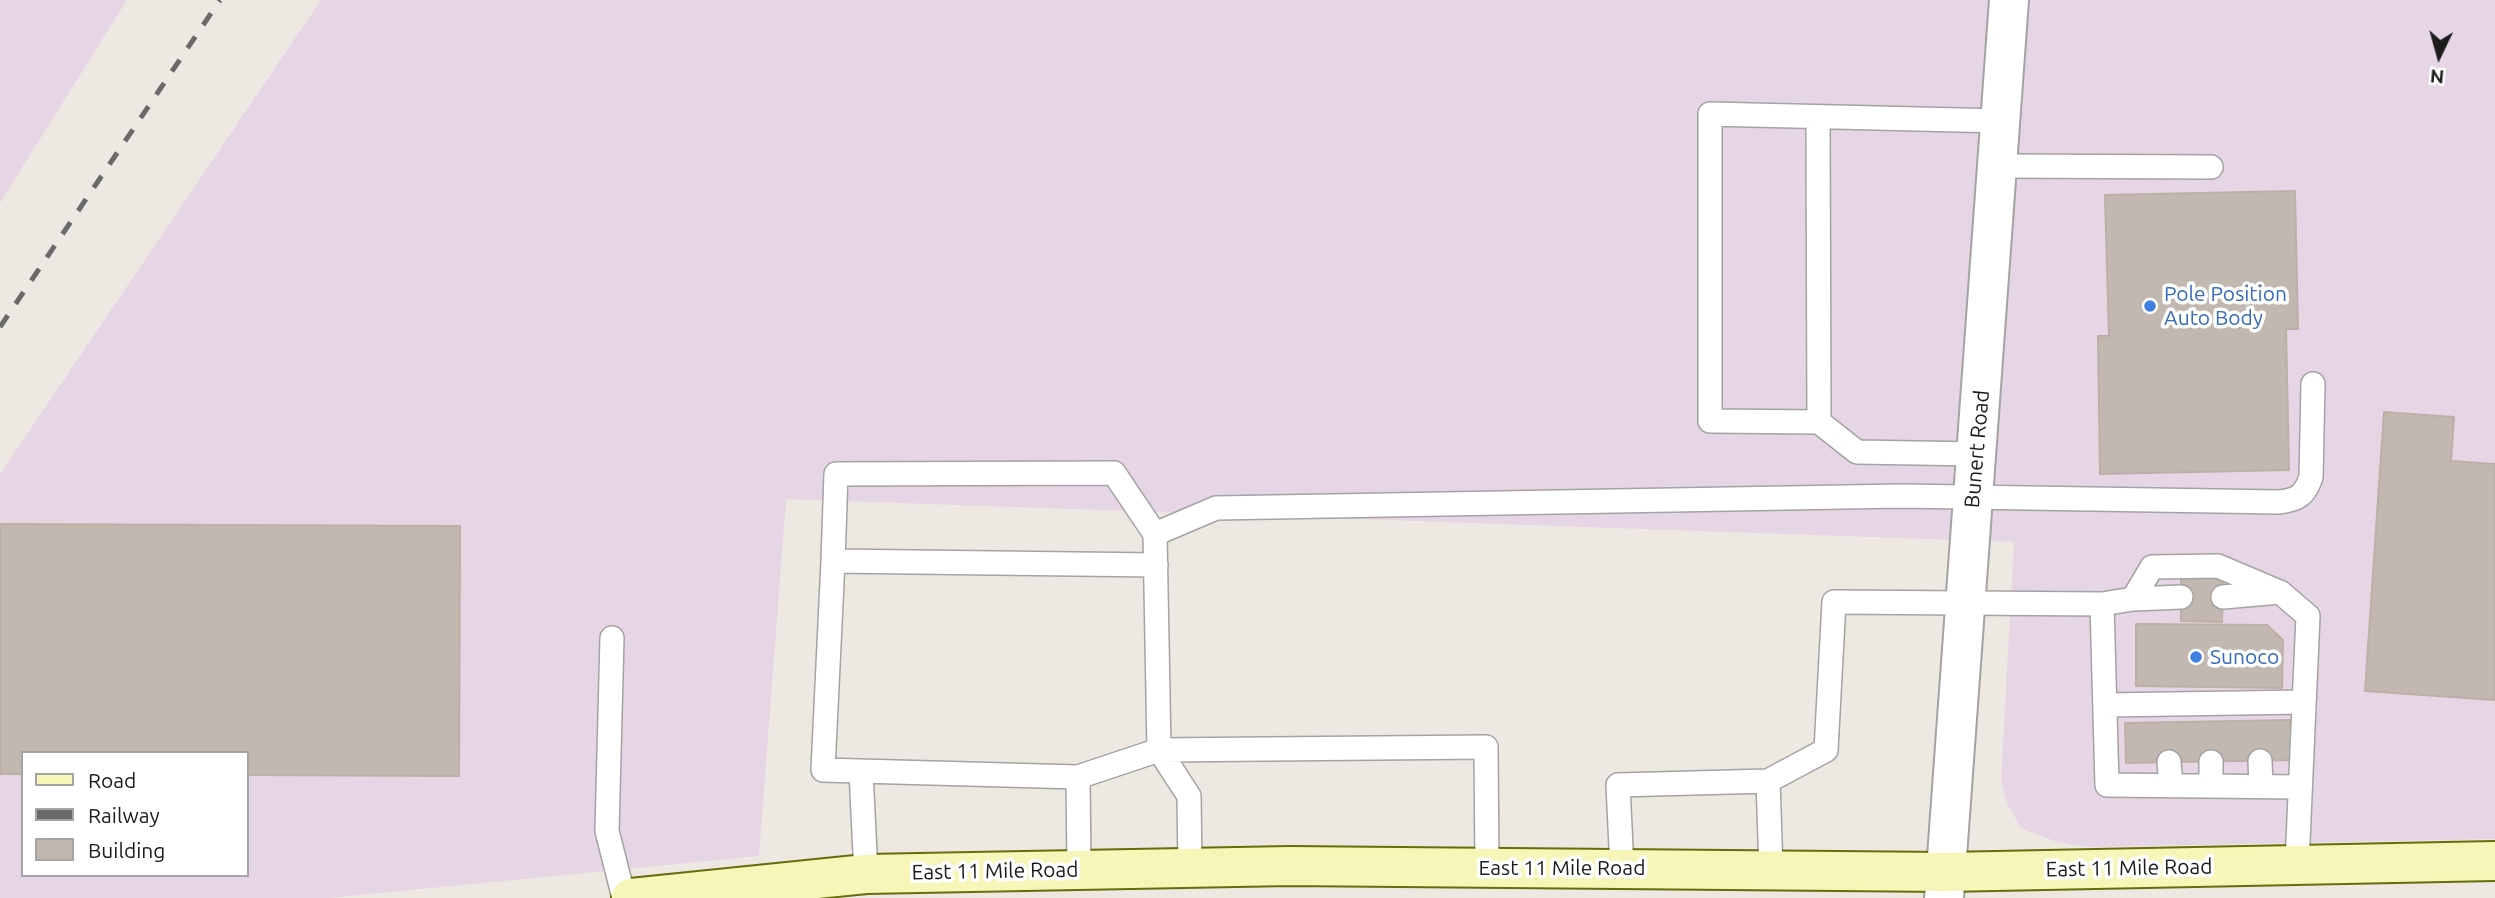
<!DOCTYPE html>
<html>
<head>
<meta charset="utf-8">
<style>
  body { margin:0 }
  #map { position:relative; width:2495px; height:898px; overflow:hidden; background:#ede9e2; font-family:Ubuntu,sans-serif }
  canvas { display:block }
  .legend { position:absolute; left:21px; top:751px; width:228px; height:126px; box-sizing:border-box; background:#fff; border:2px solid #a4a4a4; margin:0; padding:9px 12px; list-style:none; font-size:21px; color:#1c1c1c }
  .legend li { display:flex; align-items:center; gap:14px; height:35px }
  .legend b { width:35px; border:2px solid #a4a4a4 }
  .north { position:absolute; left:2404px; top:21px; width:70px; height:70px; -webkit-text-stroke:5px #fff; paint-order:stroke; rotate:185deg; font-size:19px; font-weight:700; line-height:28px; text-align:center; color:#1c1c1c }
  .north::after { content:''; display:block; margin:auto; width:24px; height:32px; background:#1c1c1c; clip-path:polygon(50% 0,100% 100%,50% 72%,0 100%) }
</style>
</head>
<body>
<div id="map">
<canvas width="2495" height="898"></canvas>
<ul class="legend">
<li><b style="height:9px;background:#f6f6b8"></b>Road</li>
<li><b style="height:9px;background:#6a6a6a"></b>Railway</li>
<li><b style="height:19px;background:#c1b8b2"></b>Building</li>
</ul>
<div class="north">N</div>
</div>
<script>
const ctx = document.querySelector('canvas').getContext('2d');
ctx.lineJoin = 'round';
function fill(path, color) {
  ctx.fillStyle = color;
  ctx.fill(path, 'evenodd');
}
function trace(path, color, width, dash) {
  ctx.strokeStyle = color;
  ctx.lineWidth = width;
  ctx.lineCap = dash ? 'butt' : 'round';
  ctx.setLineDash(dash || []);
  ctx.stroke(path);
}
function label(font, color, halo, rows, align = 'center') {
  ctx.font = font + ' Ubuntu,sans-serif';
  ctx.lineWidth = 7;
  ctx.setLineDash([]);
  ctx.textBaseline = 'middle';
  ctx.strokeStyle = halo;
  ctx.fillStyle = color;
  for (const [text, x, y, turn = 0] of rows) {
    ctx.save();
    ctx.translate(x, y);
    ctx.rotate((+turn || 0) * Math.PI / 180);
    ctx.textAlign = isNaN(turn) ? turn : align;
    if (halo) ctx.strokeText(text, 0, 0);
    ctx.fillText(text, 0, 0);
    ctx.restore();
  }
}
const industrial = new Path2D(`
  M 0,0 L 127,0 L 0,203 Z
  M 321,0 L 2495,0 L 2495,839 L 2085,847 L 2054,841 L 2021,828 L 2008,805 L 2001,782 L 2014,542 L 786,499 L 759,856 L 329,898 L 0,898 L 0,474 ZM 23,753 L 247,753 L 247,875 L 23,875 Z`);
const building = new Path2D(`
  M 2295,191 L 2298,329 L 2286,329 L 2289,470 L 2100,474 L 2098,336 L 2109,336 L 2105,195 Z
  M 2384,412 L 2454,417 L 2451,461 L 2495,464 L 2495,700 L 2365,691 Z
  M 0,524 L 460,526 L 459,776 L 247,775 L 247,753 L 23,753 L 23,774 L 0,774 Z
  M 2181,576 L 2223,576 L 2222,622 L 2181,621 Z
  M 2136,624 L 2267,625 L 2283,640 L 2282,688 L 2136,686 Z
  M 2293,720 L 2294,760 L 2126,763 L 2125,723 Z`);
const lane = new Path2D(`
  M 1818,117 L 1819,422
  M 1998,166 L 2211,167
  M 1977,454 L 1857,452 L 1819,422 L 1710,421 L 1710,114 L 2001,121
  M 1155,534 L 1114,473 L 836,474 L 833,561 L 1156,565
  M 833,561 L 823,770 L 1078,777 L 1159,750 L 1486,747 L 1487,868
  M 2223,597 L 2280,592 L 2308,616 L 2297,864
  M 2133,599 L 2152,567 L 2218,566 L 2277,591
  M 2102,604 L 2107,785 L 2300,787
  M 612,638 L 607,831 L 624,898
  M 2106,705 L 2304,702
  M 2260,761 L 2261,786
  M 2169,762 L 2171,785
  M 2211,762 L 2211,786
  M 861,772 L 866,874
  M 1078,777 L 1079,869
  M 1768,781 L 1826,750 L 1834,602 L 2102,604 L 2133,599 L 2181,597
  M 1190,868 L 1189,796 L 1159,750 L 1155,534 L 1216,508 L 1901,496 L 2279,502 C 2298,500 2305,495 2311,477 L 2313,384
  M 1622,869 L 1618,785 L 1768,781 L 1771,870`);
const street = new Path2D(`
  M 1944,898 L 2009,0`);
const secondary = new Path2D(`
  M 631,898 L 866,874 L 1290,866 L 1946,872 L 2495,861`);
const rail = new Path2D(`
  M 0,327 L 220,0`);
const markers = [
  [2150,306,7,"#3f7fe0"],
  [2196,657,7,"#3f7fe0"]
];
const shopNames = [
  ["Pole Position",2164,294],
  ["Auto Body",2164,318],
  ["Sunoco",2210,657]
];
const streetNames = [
  ["Bunert Road",1977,449,-85],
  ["East 11 Mile Road",1562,868],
  ["East 11 Mile Road",2129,868,-1],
  ["East 11 Mile Road",995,871,-1]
];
fill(industrial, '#e6d5e4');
fill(building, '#c1b8b2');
trace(building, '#beafa6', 2);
trace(lane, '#a3a3a3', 26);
trace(street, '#a3a3a3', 42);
trace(secondary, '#676d0a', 42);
trace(lane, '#fff', 23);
trace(street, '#fff', 38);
trace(secondary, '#f6f6b8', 38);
trace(rail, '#6a6a6a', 5, [14, 14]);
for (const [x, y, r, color] of markers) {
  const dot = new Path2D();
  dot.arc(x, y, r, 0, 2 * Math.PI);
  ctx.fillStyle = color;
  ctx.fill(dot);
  trace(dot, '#fff', 2.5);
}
label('21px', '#366cbe', '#fff', shopNames, 'left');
label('21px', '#1c1c1c', '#fff', streetNames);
</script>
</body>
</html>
